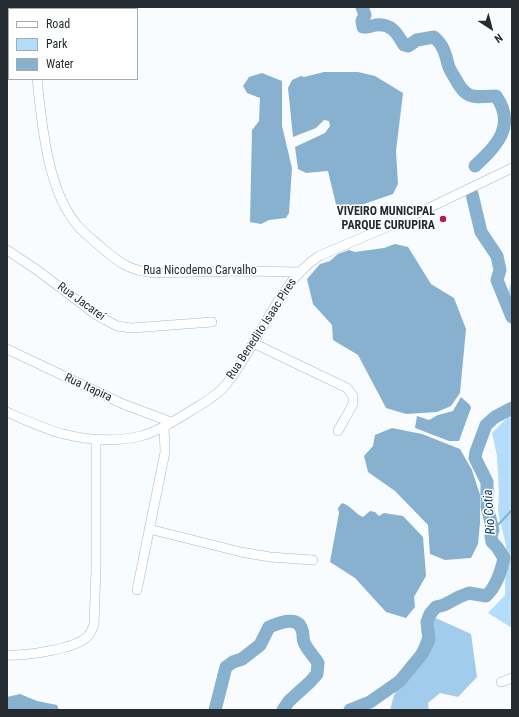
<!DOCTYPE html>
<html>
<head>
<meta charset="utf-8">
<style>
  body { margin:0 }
  #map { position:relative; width:519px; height:717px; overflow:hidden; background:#f8fcff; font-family:"Roboto Condensed",sans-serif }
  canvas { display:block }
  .frame { position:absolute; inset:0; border:8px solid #242c31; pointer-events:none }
  .legend { position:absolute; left:8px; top:8px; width:130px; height:72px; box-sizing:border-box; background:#fff; border:1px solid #a7abad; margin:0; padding:5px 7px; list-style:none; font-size:12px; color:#242c31 }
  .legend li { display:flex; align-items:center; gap:8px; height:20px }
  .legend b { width:20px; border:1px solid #a7abad }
  .north { position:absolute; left:471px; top:8px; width:40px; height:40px; -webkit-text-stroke:3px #fff; paint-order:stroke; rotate:144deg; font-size:11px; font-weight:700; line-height:16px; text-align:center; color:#242c31 }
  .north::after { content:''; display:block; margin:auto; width:14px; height:18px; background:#242c31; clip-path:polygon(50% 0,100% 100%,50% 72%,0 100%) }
</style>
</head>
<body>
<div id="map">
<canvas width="519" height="717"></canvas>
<div class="frame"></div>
<ul class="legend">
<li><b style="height:5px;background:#fff"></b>Road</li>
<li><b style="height:11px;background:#b4ddfb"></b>Park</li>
<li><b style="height:11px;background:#88b1cf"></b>Water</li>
</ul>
<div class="north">N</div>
</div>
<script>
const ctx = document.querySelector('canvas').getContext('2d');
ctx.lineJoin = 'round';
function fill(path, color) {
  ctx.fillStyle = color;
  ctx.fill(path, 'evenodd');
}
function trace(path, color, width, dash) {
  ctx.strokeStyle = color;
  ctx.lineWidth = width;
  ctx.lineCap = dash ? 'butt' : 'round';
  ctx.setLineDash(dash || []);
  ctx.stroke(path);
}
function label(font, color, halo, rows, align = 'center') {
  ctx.font = font + ' "Roboto Condensed",sans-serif';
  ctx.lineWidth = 3;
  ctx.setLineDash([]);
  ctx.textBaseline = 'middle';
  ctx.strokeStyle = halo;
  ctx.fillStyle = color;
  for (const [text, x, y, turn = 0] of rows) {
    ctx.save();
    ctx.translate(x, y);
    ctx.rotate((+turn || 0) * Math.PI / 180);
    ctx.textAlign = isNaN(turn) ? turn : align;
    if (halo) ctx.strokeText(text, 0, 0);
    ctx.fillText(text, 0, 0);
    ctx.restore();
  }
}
const green = new Path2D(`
  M 512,279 L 512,312 L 506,302 Z
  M 512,413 L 512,628 L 488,613 L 505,595 L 506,546 L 498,512 L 499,493 L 497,456 L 492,433 Z`);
const forest = new Path2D(`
  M 429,615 L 471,634 L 477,677 L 458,697 L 440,693 L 428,703 L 429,710 L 390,710 L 394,695 L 412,667 Z`);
const water = new Path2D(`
  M 324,72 L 358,72 L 375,76 L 403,93 L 396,151 L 398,184 L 393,194 L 338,213 L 328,171 L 306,173 L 298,169 L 295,147 L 325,133 L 330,126 L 329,121 L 324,120 L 316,128 L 293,137 L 288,88 L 292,80 L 301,76 L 304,77 Z
  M 262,73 L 282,81 L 282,126 L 292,168 L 289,213 L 286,218 L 269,220 L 261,224 L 250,222 L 252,130 L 259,121 L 260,98 L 247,93 L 243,86 L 249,77 Z
  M 395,244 L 408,247 L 431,284 L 454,298 L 466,329 L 460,393 L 451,406 L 437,412 L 406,414 L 386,408 L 358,355 L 333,340 L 332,325 L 313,304 L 307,279 L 320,264 L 330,261 L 338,254 L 349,250 L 355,252 L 384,248 Z
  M 461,397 L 470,405 L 471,408 L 459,441 L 449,441 L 415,428 L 417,416 L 429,420 L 438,415 L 453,411 Z
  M 392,428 L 422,434 L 460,449 L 472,470 L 480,495 L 480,523 L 478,544 L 471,558 L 445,560 L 430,554 L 428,525 L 395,491 L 368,472 L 364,456 L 373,446 L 375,435 Z
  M 342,503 C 353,507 354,513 363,517 L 370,511 L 375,512 L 379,516 L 384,513 L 403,516 L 423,537 L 426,576 L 414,597 L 415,607 L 406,618 L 386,612 L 355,578 L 330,562 L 339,513 L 338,508 Z
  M 20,694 L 37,701 L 57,705 L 59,710 L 7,710 L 7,697 Z`);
const stream = new Path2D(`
  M 493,530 L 512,510`);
const river = new Path2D(`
  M 362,7 L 365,15 L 362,21 L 363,27 C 368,28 371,26 376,25 C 391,23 397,33 404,45 L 408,46 L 417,40 L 434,37 C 443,45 445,52 448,64 C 449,69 452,73 455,78 C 466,100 473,97 496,96 C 517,126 496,146 475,166
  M 472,194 L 481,232 L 497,256 L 500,270 L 497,280 L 512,317
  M 215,710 L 226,667 L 233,662 L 242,659 L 260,645 L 269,627 C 279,623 298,615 302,630 C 304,634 302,638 304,642 C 307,650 314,656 318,663 L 317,674 L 310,682 L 289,701 L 283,710
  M 350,710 L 370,702 L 400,681 L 422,654 L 429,640 L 427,622 L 430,614 L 436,607 L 444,605 L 459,597 L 469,593 L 486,596 C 496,587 501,572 504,558 L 497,547 L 492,542 L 491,536 L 493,530 L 487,507 L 487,482 L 475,458 L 476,452 L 486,425 L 495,417 L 512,408`);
const minor = new Path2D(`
  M 7,13 L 9,15
  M 37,79 C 42,124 47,191 78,226 C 85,234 93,240 101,247 C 118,262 130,271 154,273 L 242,271 L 300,272
  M 7,250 L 37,270 L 95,314 L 117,326 L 132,328 L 212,322
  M 253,343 L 347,388 L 353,396 L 353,404 L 338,431
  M 7,349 L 123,404 L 171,422
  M 7,412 C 25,420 44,429 63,434 C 88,440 116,442 141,436 C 157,432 178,419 192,410 C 202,404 213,398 222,389 C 234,377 242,361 251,347 C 271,315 287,277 319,256 L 408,218 L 512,168
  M 149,529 L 241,552 L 270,557 L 313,560
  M 137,590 L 165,452 L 164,426
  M 7,655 C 24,656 77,649 88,636 C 91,633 92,629 94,625 L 96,569 L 96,440
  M 501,682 L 512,678`);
const markers = [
  [443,219,4,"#b2204a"]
];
const poiNames = [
  ["VIVEIRO MUNICIPAL",435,212],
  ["PARQUE CURUPIRA",435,226]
];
const streetNames = [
  ["Rua Nicodemo Carvalho",200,271],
  ["Rua Jacareí",81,302,36],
  ["Rua Benedito Isaac Pires",262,329,-57],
  ["Rua Itapira",88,388,25]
];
const waterNames = [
  ["Rio Cotia",490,512,-94]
];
fill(green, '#b4ddfb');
fill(forest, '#a2cceb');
fill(water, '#88b1cf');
trace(stream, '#88b1cf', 2);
trace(river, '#88b1cf', 13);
trace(minor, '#a5b7c5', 10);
trace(minor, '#fff', 9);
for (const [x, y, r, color] of markers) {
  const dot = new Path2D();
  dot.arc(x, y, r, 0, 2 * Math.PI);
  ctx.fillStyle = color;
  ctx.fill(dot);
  trace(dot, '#fff', 1.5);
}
label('bold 12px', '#242c31', '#fff', poiNames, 'right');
label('12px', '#242c31', '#fff', streetNames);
label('italic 13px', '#003654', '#fff', waterNames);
</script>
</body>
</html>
